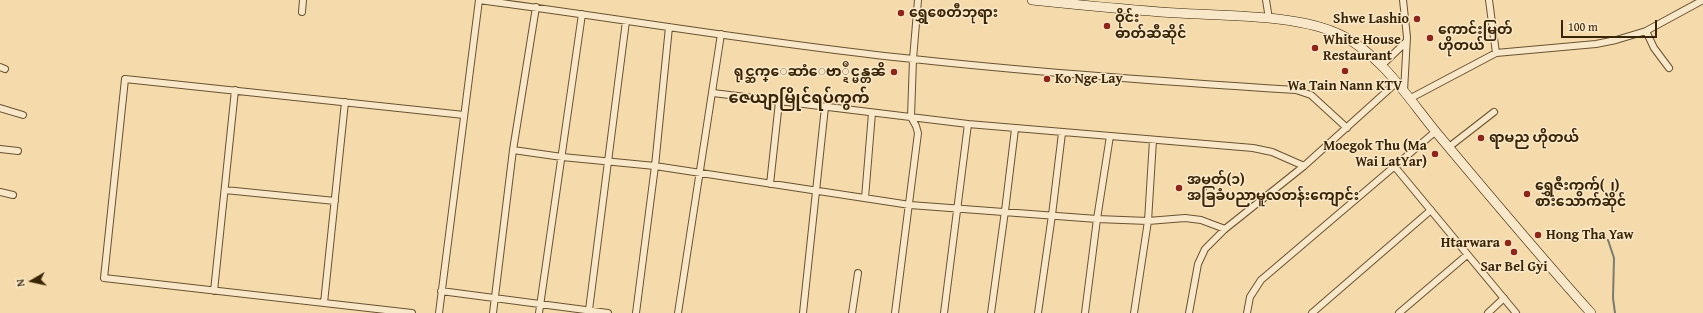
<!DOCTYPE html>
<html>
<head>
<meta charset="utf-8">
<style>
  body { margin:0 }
  #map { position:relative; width:1703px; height:313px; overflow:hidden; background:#f5dbac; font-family:"Gentium Book Plus",serif }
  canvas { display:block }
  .north { position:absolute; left:12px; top:261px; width:40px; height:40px; -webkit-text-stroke:3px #f8e8c9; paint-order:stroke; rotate:261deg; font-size:11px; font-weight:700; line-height:16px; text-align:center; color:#3a2406 }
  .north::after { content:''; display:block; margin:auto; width:14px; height:18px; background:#3a2406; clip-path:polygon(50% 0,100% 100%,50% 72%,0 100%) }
  .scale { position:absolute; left:1561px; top:20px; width:96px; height:18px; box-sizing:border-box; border:2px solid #3a2406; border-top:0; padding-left:5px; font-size:12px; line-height:14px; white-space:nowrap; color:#3a2406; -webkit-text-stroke:3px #f8e8c9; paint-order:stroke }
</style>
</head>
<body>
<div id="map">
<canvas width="1703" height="313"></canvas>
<div class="north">N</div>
<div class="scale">100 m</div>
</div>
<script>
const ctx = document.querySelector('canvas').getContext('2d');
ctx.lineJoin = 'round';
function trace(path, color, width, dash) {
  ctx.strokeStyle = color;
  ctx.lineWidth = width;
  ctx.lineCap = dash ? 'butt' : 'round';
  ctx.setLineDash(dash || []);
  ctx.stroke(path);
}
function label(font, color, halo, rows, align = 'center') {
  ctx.font = font + ' "Gentium Book Plus","Noto Sans Myanmar",serif';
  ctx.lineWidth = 3;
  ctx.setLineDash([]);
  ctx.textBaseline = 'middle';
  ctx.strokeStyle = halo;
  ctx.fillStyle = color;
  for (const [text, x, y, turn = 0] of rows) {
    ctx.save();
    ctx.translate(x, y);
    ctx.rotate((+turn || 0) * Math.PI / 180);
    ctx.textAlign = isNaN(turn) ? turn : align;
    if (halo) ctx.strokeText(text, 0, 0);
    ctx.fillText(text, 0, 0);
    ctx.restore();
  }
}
const stream = new Path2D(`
  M 1608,240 L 1614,258 L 1613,298 L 1615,313`);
const street = new Path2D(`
  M 479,0 C 624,19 768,44 913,59 C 1041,73 1169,82 1296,90 L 1311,95 L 1347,128
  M 1266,0 L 1269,19
  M 1403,0 L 1407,37 L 1404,91
  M 1489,0 L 1496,53
  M 302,12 L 303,0
  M 1646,31 L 1654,48 L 1669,68
  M 1382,65 L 1406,42
  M 0,67 L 5,69
  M 713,93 L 968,124 L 1253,148 L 1272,152 L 1304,166
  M 1409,99 L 1496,53 L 1596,44 L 1616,40 L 1646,31 L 1703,0
  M 0,108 L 23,115
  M 1449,147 L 1494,112
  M 0,149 L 18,151
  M 513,150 L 562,157 L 655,166 L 910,205 L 1097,219 L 1148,221 L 1185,218 L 1201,220 L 1225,229
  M 1395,167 L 1516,313
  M 770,184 L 779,102
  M 225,190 L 335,201
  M 0,192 L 13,195
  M 865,198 L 872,113
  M 214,291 L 235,90
  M 441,291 L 608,313
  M 324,303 L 345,102
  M 589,310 L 626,21
  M 412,313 L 104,278 L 125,79 L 464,115
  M 439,313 L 479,0
  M 493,313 L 513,150 L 536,7
  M 539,313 L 582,14
  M 636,313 L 655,166 L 669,27
  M 678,313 L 721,34
  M 803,313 L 825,107
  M 852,313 L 858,273
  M 895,313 L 918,133 L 916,126 L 911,117 L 913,59 L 918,0
  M 944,313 L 968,124
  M 991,313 L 1005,211 L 1015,129
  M 1038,313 L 1052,215 L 1062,133
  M 1085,313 L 1097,219 L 1110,136
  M 1134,313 L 1148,221 L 1153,140
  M 1189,313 L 1198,264 L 1205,249 L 1225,229 L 1304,166 L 1397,82
  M 1247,313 L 1250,297 L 1261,280 L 1436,131
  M 1312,313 L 1431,210
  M 1399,313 L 1467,255
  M 1488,313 L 1504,298`);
const secondary = new Path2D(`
  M 1032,0 C 1080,5 1128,10 1177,13 C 1225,16 1301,14 1343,36 C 1384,58 1408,98 1436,132 C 1487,193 1538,254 1591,313`);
const markers = [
  [901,13,4,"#8f2418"],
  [1417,19,4,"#8f2418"],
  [1107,26,4,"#8f2418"],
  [1430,38,4,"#8f2418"],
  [1315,48,4,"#8f2418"],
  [1345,71,4,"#8f2418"],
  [894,72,4,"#8f2418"],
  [1047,79,4,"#8f2418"],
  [1481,138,4,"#8f2418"],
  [1435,154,4,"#8f2418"],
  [1179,188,4,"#8f2418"],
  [1527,194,4,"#8f2418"],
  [1538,235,4,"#8f2418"],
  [1508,243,4,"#8f2418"],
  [1514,252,4,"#8f2418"]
];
const poiNames = [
  ["ရွှေစေတီဘုရား",909,13],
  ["ဝိုင်း",1115,18],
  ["ဓာတ်ဆီဆိုင်",1115,34],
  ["Shwe Lashio",1409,19,"right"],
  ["ကောင်းမြတ်",1438,30],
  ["ဟိုတယ်",1438,46],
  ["White House",1323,40],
  ["Restaurant",1323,56],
  ["ရုင္ဆက္ေဆာံေဗာ္ဍဳင္မန္တၼိ",886,72,"right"],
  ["Ko Nge Lay",1055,79],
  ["Wa Tain Nann KTV",1345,86,"center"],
  ["ရာမည ဟိုတယ်",1489,138],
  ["Moegok Thu (Ma",1427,146,"right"],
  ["Wai LatYar)",1427,162,"right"],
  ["အမှတ်(၁)",1187,180],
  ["အခြခံပညာမူလတန်းကျောင်း",1187,196],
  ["ရွှေဇီးကွက်(၂)",1535,186],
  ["စားသောက်ဆိုင်",1535,202],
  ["Hong Tha Yaw",1546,235],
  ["Htarwara",1500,243,"right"],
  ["Sar Bel Gyi",1514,267,"center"]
];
const quarterNames = [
  ["ဇေယျာမြိုင်ရပ်ကွက်",799,99]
];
trace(stream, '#797d70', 2);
trace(street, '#695230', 8);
trace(secondary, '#3a2406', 10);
trace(street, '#f8e8c9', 6);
trace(secondary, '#f8e8c9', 9);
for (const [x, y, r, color] of markers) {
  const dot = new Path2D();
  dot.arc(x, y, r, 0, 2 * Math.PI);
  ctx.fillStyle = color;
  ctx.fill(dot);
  trace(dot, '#f8e8c9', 1.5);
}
label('bold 14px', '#3a2406', '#f8e8c9', poiNames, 'left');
label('bold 16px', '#3a2406', '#f8e8c9', quarterNames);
</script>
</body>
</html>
